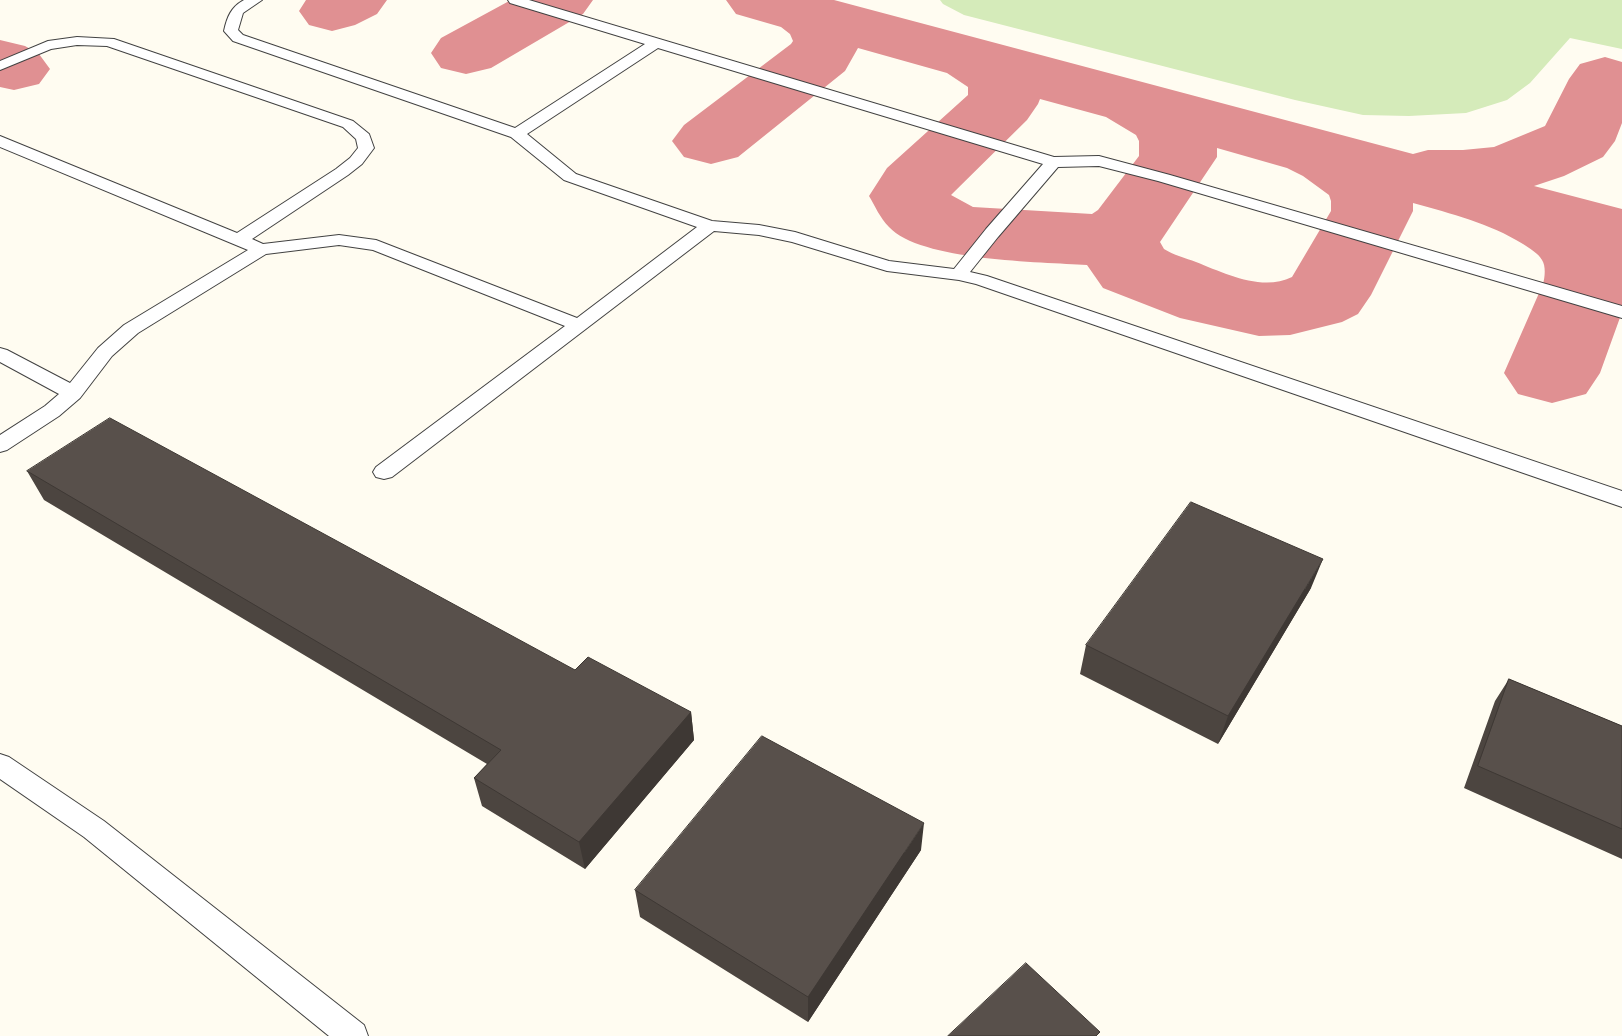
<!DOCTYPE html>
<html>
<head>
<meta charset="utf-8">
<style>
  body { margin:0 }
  canvas { display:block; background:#fffcf1 }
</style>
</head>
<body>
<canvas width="1622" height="1036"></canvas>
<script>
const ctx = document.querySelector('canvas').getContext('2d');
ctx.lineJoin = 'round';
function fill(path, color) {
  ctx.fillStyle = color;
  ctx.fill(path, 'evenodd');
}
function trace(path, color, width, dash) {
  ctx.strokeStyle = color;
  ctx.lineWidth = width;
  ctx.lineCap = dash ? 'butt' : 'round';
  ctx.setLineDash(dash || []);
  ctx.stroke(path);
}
const green = new Path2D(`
  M 940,0 L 1622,0 L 1622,49 L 1570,38 L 1530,83 L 1507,100 L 1466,113 L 1409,116 L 1363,115 L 1295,100 L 964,15 L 943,4 Z`);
const taxiway = new Path2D(`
  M 306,0 L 387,0 L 377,14 L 355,25 L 332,31 L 309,25 L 299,11 Z
  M 511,0 L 593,0 L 583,14 L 491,68 L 466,74 L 441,68 L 431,53 L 441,38 Z
  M 726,0 L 834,0 L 1413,154 L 1428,150 L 1463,150 L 1494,147 L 1545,126 L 1569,79 L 1580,64 L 1605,57 L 1622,62 L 1622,123 L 1615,141 L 1603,157 L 1564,176 L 1534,186 L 1622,209 L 1622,312 L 1600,373 L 1586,394 L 1552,403 L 1518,394 L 1504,373 L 1543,284 C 1545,277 1546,266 1542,260 C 1538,253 1529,248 1523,244 C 1489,223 1452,214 1413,203 L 1413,211 L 1371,295 L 1358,314 L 1342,322 L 1290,335 L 1259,336 L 1180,318 L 1103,288 L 1087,265 C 1041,262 920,261 889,227 C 880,218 875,206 869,196 L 887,168 L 968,95 L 968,87 L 947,73 L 858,48 L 845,71 L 738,157 L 711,164 L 684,157 L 672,141 L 684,125 L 791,44 L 793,41 L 790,34 L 781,27 L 736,14 ZM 1040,99 L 1106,117 L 1136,135 L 1139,141 L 1139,156 L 1098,210 L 1092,214 L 973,207 L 951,195 L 1027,120 L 1038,104 ZM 1217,148 L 1287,168 L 1303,176 L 1329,195 L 1331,201 L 1331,211 L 1292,277 C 1262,292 1224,273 1196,262 C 1186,258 1173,255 1164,249 L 1160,242 L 1217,157 Z
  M 0,40 L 25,46 L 39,54 L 50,69 L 39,84 L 14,90 L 0,87 Z`);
const minor = new Path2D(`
  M 244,0 L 262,0 L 243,13 L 238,30 L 243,35 L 515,128 L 645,44 L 510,3 L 508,0 L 529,0 L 1054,157 L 1099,156 L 1170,175 L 1622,306 L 1622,318 L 1158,181 L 1099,166 L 1058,167 L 998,237 L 970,272 L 987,276 L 1622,491 L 1622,507 L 976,284 L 959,280 L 887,271 L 792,242 L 759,235 L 714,231 L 392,477 L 384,479 L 376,477 L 373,472 L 376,467 L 565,326 L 373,250 L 339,245 L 266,254 L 138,333 L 112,356 L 80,398 L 59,416 L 7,450 L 0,452 L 0,435 L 45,406 L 59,394 L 0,362 L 0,348 L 7,350 L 70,383 L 98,348 L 124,325 L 248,250 L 0,147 L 0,136 L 237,233 L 336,169 L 350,158 L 358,148 L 356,139 L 343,127 L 107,46 L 77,45 L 51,49 L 0,70 L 0,61 L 48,41 L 77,37 L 114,39 L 353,121 L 369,134 L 374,148 L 362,164 L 348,175 L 252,239 L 263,244 L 339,235 L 376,240 L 577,318 L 697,227 L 564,180 L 511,137 L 233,41 L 224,31 C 227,17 231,7 244,0 ZM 658,48 L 1043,164 L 986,229 L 954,269 L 889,261 L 795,232 L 759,225 L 712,221 L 576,174 L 527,134 Z
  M 0,754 L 9,757 L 104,821 L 364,1025 L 368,1036 L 329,1036 L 84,837 L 0,779 Z`);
const wall = new Path2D(`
  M 27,471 L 691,712 L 694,740 L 585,869 L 482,806 L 474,778 L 487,764 L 44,500 Z
  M 1311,588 L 1218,744 L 1080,674 L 1086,645 Z
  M 1509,679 L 1622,726 L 1622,859 L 1464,788 L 1495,701 Z
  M 921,850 L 808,1022 L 640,917 L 635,890 Z`);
const shadedWall = new Path2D(`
  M 1323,559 L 1311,588 L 1218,744 L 1228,716 Z
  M 691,712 L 694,740 L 585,869 L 579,842 Z
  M 924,823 L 921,850 L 808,1022 L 808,997 Z`);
const building = new Path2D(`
  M 110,418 L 575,670 L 588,657 L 691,712 L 579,842 L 474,778 L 501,750 L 27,471 Z
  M 1191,502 L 1323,559 L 1228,716 L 1086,645 Z
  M 1509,679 L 1622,726 L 1622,829 L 1478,766 Z
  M 762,736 L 924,823 L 808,997 L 635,890 Z
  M 1026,963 L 1100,1032 L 1096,1036 L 948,1036 Z`);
fill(green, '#d5ebba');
fill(taxiway, '#e09092');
trace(minor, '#424242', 2);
fill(minor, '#fff');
fill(wall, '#4c4540');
fill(shadedWall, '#3e3834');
fill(building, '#58504b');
trace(building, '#3e3834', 1);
</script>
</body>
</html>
